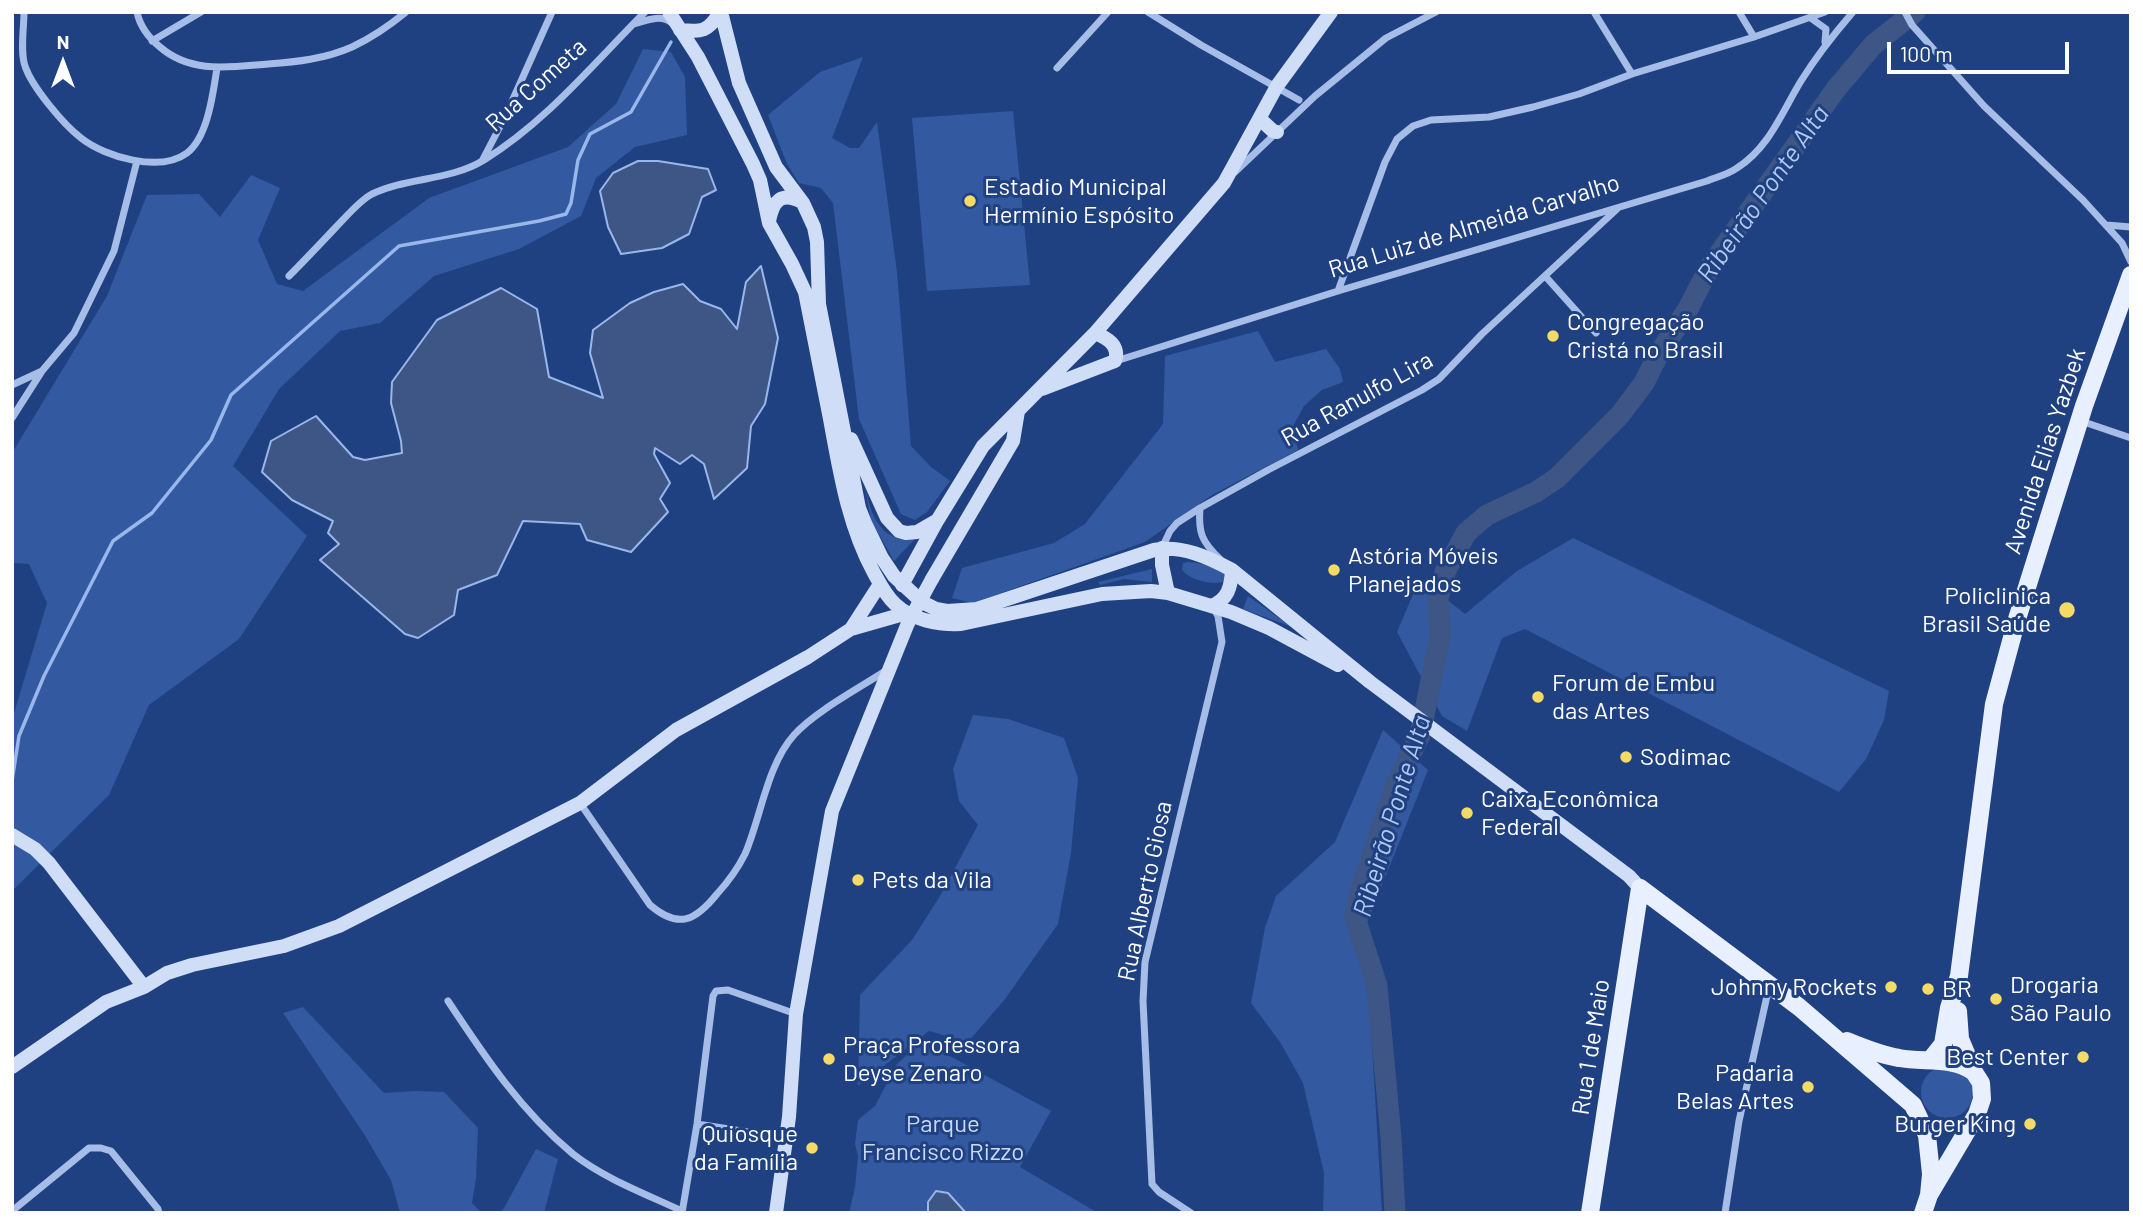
<!DOCTYPE html>
<html>
<head>
<meta charset="utf-8">
<style>
  body { margin:0 }
  #map { position:relative; width:2143px; height:1225px; overflow:hidden; background:#204181; font-family:Barlow,sans-serif }
  canvas { display:block }
  .frame { position:absolute; inset:0; border:14px solid #fff; pointer-events:none }
  .north { position:absolute; left:28px; top:28px; width:70px; height:70px; -webkit-text-stroke:5px #204181; paint-order:stroke; rotate:0deg; font-size:19px; font-weight:700; line-height:28px; text-align:center; color:#fff }
  .north::after { content:''; display:block; margin:auto; width:24px; height:32px; background:#fff; clip-path:polygon(50% 0,100% 100%,50% 72%,0 100%) }
  .scale { position:absolute; left:1887px; top:42px; width:182px; height:32px; box-sizing:border-box; border:4px solid #fff; border-top:0; padding-left:9px; font-size:21px; line-height:24px; white-space:nowrap; color:#fff; -webkit-text-stroke:5px #204181; paint-order:stroke }
</style>
</head>
<body>
<div id="map">
<canvas width="2143" height="1225"></canvas>
<div class="frame"></div>
<div class="north">N</div>
<div class="scale">100 m</div>
</div>
<script>
const ctx = document.querySelector('canvas').getContext('2d');
ctx.lineJoin = 'round';
function fill(path, color) {
  ctx.fillStyle = color;
  ctx.fill(path, 'evenodd');
}
function trace(path, color, width, dash) {
  ctx.strokeStyle = color;
  ctx.lineWidth = width;
  ctx.lineCap = dash ? 'butt' : 'round';
  ctx.setLineDash(dash || []);
  ctx.stroke(path);
}
function label(font, color, halo, rows, align = 'center') {
  ctx.font = font + ' Barlow,sans-serif';
  ctx.lineWidth = 6;
  ctx.setLineDash([]);
  ctx.textBaseline = 'middle';
  ctx.strokeStyle = halo;
  ctx.fillStyle = color;
  for (const [text, x, y, turn = 0] of rows) {
    ctx.save();
    ctx.translate(x, y);
    ctx.rotate((+turn || 0) * Math.PI / 180);
    ctx.textAlign = isNaN(turn) ? turn : align;
    if (halo) ctx.strokeText(text, 0, 0);
    ctx.fillText(text, 0, 0);
    ctx.restore();
  }
}
const green = new Path2D(`
  M 643,49 L 671,52 L 685,77 L 687,135 L 635,147 L 596,178 L 581,216 L 519,249 L 434,276 L 380,323 L 340,331 L 279,389 L 233,466 L 307,536 L 239,639 L 149,705 L 109,795 L 12,891 L 12,720 L 47,603 L 29,564 L 12,563 L 12,453 L 107,296 L 147,195 L 199,194 L 220,217 L 251,175 L 280,188 L 258,240 L 277,284 L 303,291 L 429,198 L 568,147 L 616,104 Z
  M 863,57 L 832,138 L 850,148 L 859,148 L 877,122 L 897,272 L 911,446 L 931,467 L 950,481 L 927,512 L 915,520 L 901,514 L 859,419 L 833,203 L 821,188 L 799,183 L 787,164 L 768,115 L 820,72 Z
  M 1013,111 L 1030,285 L 927,291 L 912,118 Z
  M 1258,331 L 1275,362 L 1326,349 L 1340,369 L 1343,382 L 1322,390 L 1304,406 L 1293,426 L 1298,450 L 1212,495 L 1145,542 L 973,603 L 952,598 L 962,568 L 1054,543 L 1085,524 L 1163,424 L 1165,356 Z
  M 864,483 C 869,503 874,532 898,538 C 903,540 911,538 916,538 L 894,561 L 871,520 Z
  M 1573,538 L 1889,691 L 1884,720 L 1866,759 L 1839,792 L 1525,629 L 1502,638 L 1467,731 L 1442,716 L 1397,632 L 1420,578 L 1465,614 L 1517,571 Z
  M 1188,562 C 1202,563 1217,567 1228,577 L 1227,581 C 1214,586 1191,581 1182,570 L 1183,563 Z
  M 1152,569 L 1152,582 L 1124,579 L 1100,585 L 1098,582 Z
  M 1248,596 L 1292,627 L 1243,609 Z
  M 973,715 L 1008,719 L 1064,738 L 1078,778 L 1071,853 L 1058,924 L 1005,999 L 968,1042 L 929,1031 L 858,1086 L 860,995 L 912,940 L 940,896 L 978,825 L 959,801 L 953,769 Z
  M 1383,730 L 1428,770 L 1365,928 L 1382,1213 L 1323,1213 L 1324,1173 L 1303,1083 L 1280,1042 L 1251,1003 L 1265,928 L 1276,896 L 1335,842 Z
  M 303,1007 L 384,1093 L 416,1091 L 444,1092 L 478,1128 L 476,1178 L 472,1203 L 482,1213 L 400,1213 L 391,1180 L 364,1134 L 283,1013 Z
  M 922,1041 L 1051,1111 L 1020,1167 L 1098,1213 L 849,1213 L 855,1187 L 858,1156 L 855,1144 L 858,1120 L 875,1106 L 897,1064 Z
  M1921 1092a26 26 0 1 1 52 0a26 26 0 1 1-52 0Z
  M 536,1149 L 558,1159 L 544,1213 L 499,1213 L 504,1208 Z`);
const water = new Path2D(`
  M 638,161 L 658,161 L 708,169 L 716,190 L 702,197 L 689,234 L 662,248 L 621,254 L 608,227 L 600,191 L 613,173 Z
  M 761,266 L 778,338 L 765,404 L 751,426 L 747,468 L 714,499 L 704,464 L 692,455 L 680,464 L 655,448 L 654,454 L 670,483 L 660,499 L 668,512 L 631,552 L 587,540 L 580,524 L 523,521 L 497,575 L 458,590 L 454,615 L 418,638 L 405,634 L 320,560 L 339,544 L 328,533 L 333,521 L 292,500 L 262,472 L 271,441 L 316,416 L 353,457 L 365,460 L 402,453 L 401,441 L 391,403 L 392,382 L 437,320 L 501,288 L 537,309 L 549,377 L 603,398 L 590,353 L 593,330 L 630,303 L 654,292 L 683,284 L 700,301 L 721,309 L 737,329 L 746,282 Z
  M 936,1191 L 948,1193 L 966,1213 L 928,1213 L 928,1202 Z`);
const stream = new Path2D(`
  M 12,781 L 19,736 L 44,676 L 113,541 L 152,513 L 211,440 L 231,395 L 399,246 L 539,221 L 566,214 L 571,203 L 578,160 L 590,134 L 631,112 L 671,42`);
const river = new Path2D(`
  M 1395,1213 L 1391,1137 L 1377,986 L 1355,918 L 1359,895 L 1395,787 L 1420,735 L 1440,636 L 1438,598 L 1445,572 L 1466,533 L 1487,515 L 1536,492 L 1557,478 L 1620,415 L 1644,383 L 1657,357 L 1688,309 L 1709,268 L 1836,89 L 1874,44 L 1915,12`);
const street = new Path2D(`
  M 24,12 C 24,27 20,52 25,66 C 32,87 63,124 81,138 C 105,157 160,173 187,153 C 208,137 213,93 217,68
  M 137,12 C 140,27 149,38 160,47 C 191,74 230,67 268,64 C 296,62 325,59 352,47 C 371,38 389,26 406,12
  M 1148,12 L 1201,45 L 1299,100
  M 1594,12 L 1632,74
  M 1739,12 L 1754,37
  M 1905,12 L 1912,25 L 1984,106 L 2083,200 L 2122,243 L 2131,262
  M 1812,19 L 1826,29 L 1825,42
  M 634,24 C 647,20 661,14 672,23
  M 152,41 L 201,12
  M 1057,68 L 1108,12
  M 482,161 L 505,117 L 552,12
  M 1235,172 L 1315,96 L 1386,38 L 1436,12
  M 2106,225 L 2131,227
  M 289,276 C 305,260 321,243 337,226 C 348,215 359,201 372,194 C 407,177 450,181 484,160 C 546,122 594,63 645,12
  M 1546,277 L 1596,333
  M 1338,291 L 1385,162 L 1397,139 L 1413,126 L 1431,120 L 1489,117 L 1533,107 L 1579,94 L 1632,74 L 1754,37 L 1825,12
  M 1116,361 L 1338,291 L 1707,181 C 1717,177 1729,174 1737,168 C 1769,148 1782,112 1801,81 C 1816,57 1834,34 1853,12
  M 12,385 L 42,371
  M 12,418 L 42,371 L 74,333 L 114,251 L 137,161
  M 2081,421 L 2131,438
  M 1200,508 C 1198,533 1202,542 1220,559
  M 1162,548 L 1170,531 L 1177,523 L 1200,508 L 1268,470 L 1422,390 L 1439,379 L 1482,334 L 1617,209
  M 580,803 L 650,905 C 679,930 696,920 717,894 C 728,882 738,868 745,854 C 761,817 767,765 794,735 C 814,712 861,687 887,670
  M 448,1001 C 485,1057 521,1111 573,1154 C 605,1179 646,1194 682,1211
  M 697,1124 L 786,1138
  M 12,1211 L 89,1148 L 101,1148 L 111,1151 L 158,1209 L 159,1213
  M 682,1213 L 697,1124 L 713,996 L 716,991 L 728,990 L 796,1014
  M 1191,1213 L 1159,1192 L 1152,1184 L 1143,1001 L 1145,962 L 1222,642 L 1218,616 L 1213,607
  M 1725,1213 L 1739,1121 L 1769,987`);
const secondary = new Path2D(`
  M 669,12 L 698,57 L 753,164 L 760,180 L 769,223 L 792,264 L 805,292 C 813,334 822,377 830,419 C 840,473 848,525 874,573 C 880,584 886,596 895,604 C 912,620 938,625 961,624 L 1102,594 L 1151,591 L 1168,593 L 1231,612 L 1269,628 L 1338,665
  M 721,12 L 739,83 L 776,167 L 803,203 L 814,227 L 817,242 L 819,304 L 859,508 L 865,523 L 882,558 L 894,576 L 922,602 L 936,609 L 947,611 L 977,609 L 1154,550 C 1182,545 1208,557 1232,570 L 1370,682 L 1629,876 L 1640,888
  M 680,30 C 702,32 708,32 720,12
  M 1260,119 L 1273,131 L 1277,132
  M 769,221 C 773,201 781,191 802,202
  M 1042,389 L 1115,361 C 1120,345 1107,338 1095,333
  M 851,439 L 887,518 L 899,531 L 906,533 L 917,532 L 936,521
  M 1162,548 L 1162,565 L 1168,593
  M 932,579 L 1013,441 L 1018,411
  M 902,585 L 937,521 L 983,446 L 1095,333 L 1224,183 L 1277,86 L 1331,12
  M 1211,606 C 1228,600 1231,587 1232,570
  M 851,629 L 880,584
  M 12,835 L 35,849 L 49,863 L 144,987
  M 12,1067 L 106,1002 L 144,987 L 167,973 L 192,965 L 284,946 L 339,926 L 580,803 L 676,730 L 808,657 L 851,629 L 907,613
  M 776,1213 L 789,1117 L 796,1014 L 832,811 L 908,623`);
const primary = new Path2D(`
  M 1847,1041 C 1864,1048 1881,1055 1899,1058 C 1925,1063 1951,1056 1974,1072
  M 1931,1059 L 1943,1044 L 1949,1008 L 1959,976 L 1994,704 L 2017,619 L 2084,406 L 2131,275
  M 1590,1213 L 1640,888 L 1799,1007 L 1913,1105 L 1927,1135 L 1931,1174 L 1929,1195
  M 1923,1213 L 1929,1195 L 1977,1114 L 1982,1099 L 1981,1083 L 1974,1072 L 1960,1039 L 1958,1011`);
const secondaryBridge = new Path2D(`
  M 908,623 L 932,579`);
const markers = [
  [970,201,7,"#f6da66"],
  [1553,336,7,"#f6da66"],
  [1334,570,7,"#f6da66"],
  [2067,610,9,"#f6da66"],
  [1538,697,7,"#f6da66"],
  [1626,757,7,"#f6da66"],
  [1467,813,7,"#f6da66"],
  [858,880,7,"#f6da66"],
  [1891,987,7,"#f6da66"],
  [1928,989,7,"#f6da66"],
  [1996,999,7,"#f6da66"],
  [2083,1057,7,"#f6da66"],
  [829,1059,7,"#f6da66"],
  [1808,1087,7,"#f6da66"],
  [2030,1124,7,"#f6da66"],
  [812,1148,7,"#f6da66"]
];
const streetNames = [
  ["Rua Cometa",536,85,-42],
  ["Rua Luiz de Almeida Carvalho",1474,226,-17],
  ["Rua Ranulfo Lira",1357,399,-29],
  ["Avenida Elias Yazbek",2045,451,-72],
  ["Rua Alberto Giosa",1145,891,-78],
  ["Rua 1 de Maio",1591,1047,-81]
];
const poiNames = [
  ["Estadio Municipal",984,187],
  ["Hermínio Espósito",984,215],
  ["Congregação",1567,322],
  ["Cristá no Brasil",1567,350],
  ["Astória Móveis",1348,556],
  ["Planejados",1348,584],
  ["Policlinica",2051,596,"right"],
  ["Brasil Saúde",2051,624,"right"],
  ["Forum de Embu",1552,683],
  ["das Artes",1552,711],
  ["Sodimac",1640,757],
  ["Caixa Econômica",1481,799],
  ["Federal",1481,827],
  ["Pets da Vila",872,880],
  ["Drogaria",2010,985],
  ["São Paulo",2010,1013],
  ["Johnny Rockets",1877,987,"right"],
  ["BR",1942,989],
  ["Praça Professora",843,1045],
  ["Deyse Zenaro",843,1073],
  ["Best Center",2069,1057,"right"],
  ["Padaria",1794,1073,"right"],
  ["Belas Artes",1794,1101,"right"],
  ["Burger King",2016,1124,"right"],
  ["Quiosque",798,1134,"right"],
  ["da Família",798,1162,"right"]
];
const parkNames = [
  ["Parque",943,1124],
  ["Francisco Rizzo",943,1152]
];
const waterNames = [
  ["Ribeirão Ponte Alta",1763,194,-55],
  ["Ribeirão Ponte Alta",1392,816,-73]
];
fill(green, '#3359a0');
fill(water, '#3e5686');
trace(water, '#99b7ea', 2);
trace(stream, '#99b7ea', 3.5);
trace(river, '#3e5686', 21);
trace(street, '#a6bde8', 7);
trace(secondary, '#d0ddf7', 14);
trace(primary, '#e8effe', 18);
trace(secondaryBridge, '#d0ddf7', 14);
for (const [x, y, r, color] of markers) {
  const dot = new Path2D();
  dot.arc(x, y, r, 0, 2 * Math.PI);
  ctx.fillStyle = color;
  ctx.fill(dot);
  trace(dot, '#204181', 2.5);
}
label('24px', '#fff', '#204181', streetNames);
label('24px', '#fff', '#204181', poiNames, 'left');
label('24px', '#cadaf6', '#204181', parkNames);
label('italic 26px', '#b1c8f0', '#204181', waterNames);
</script>
</body>
</html>
